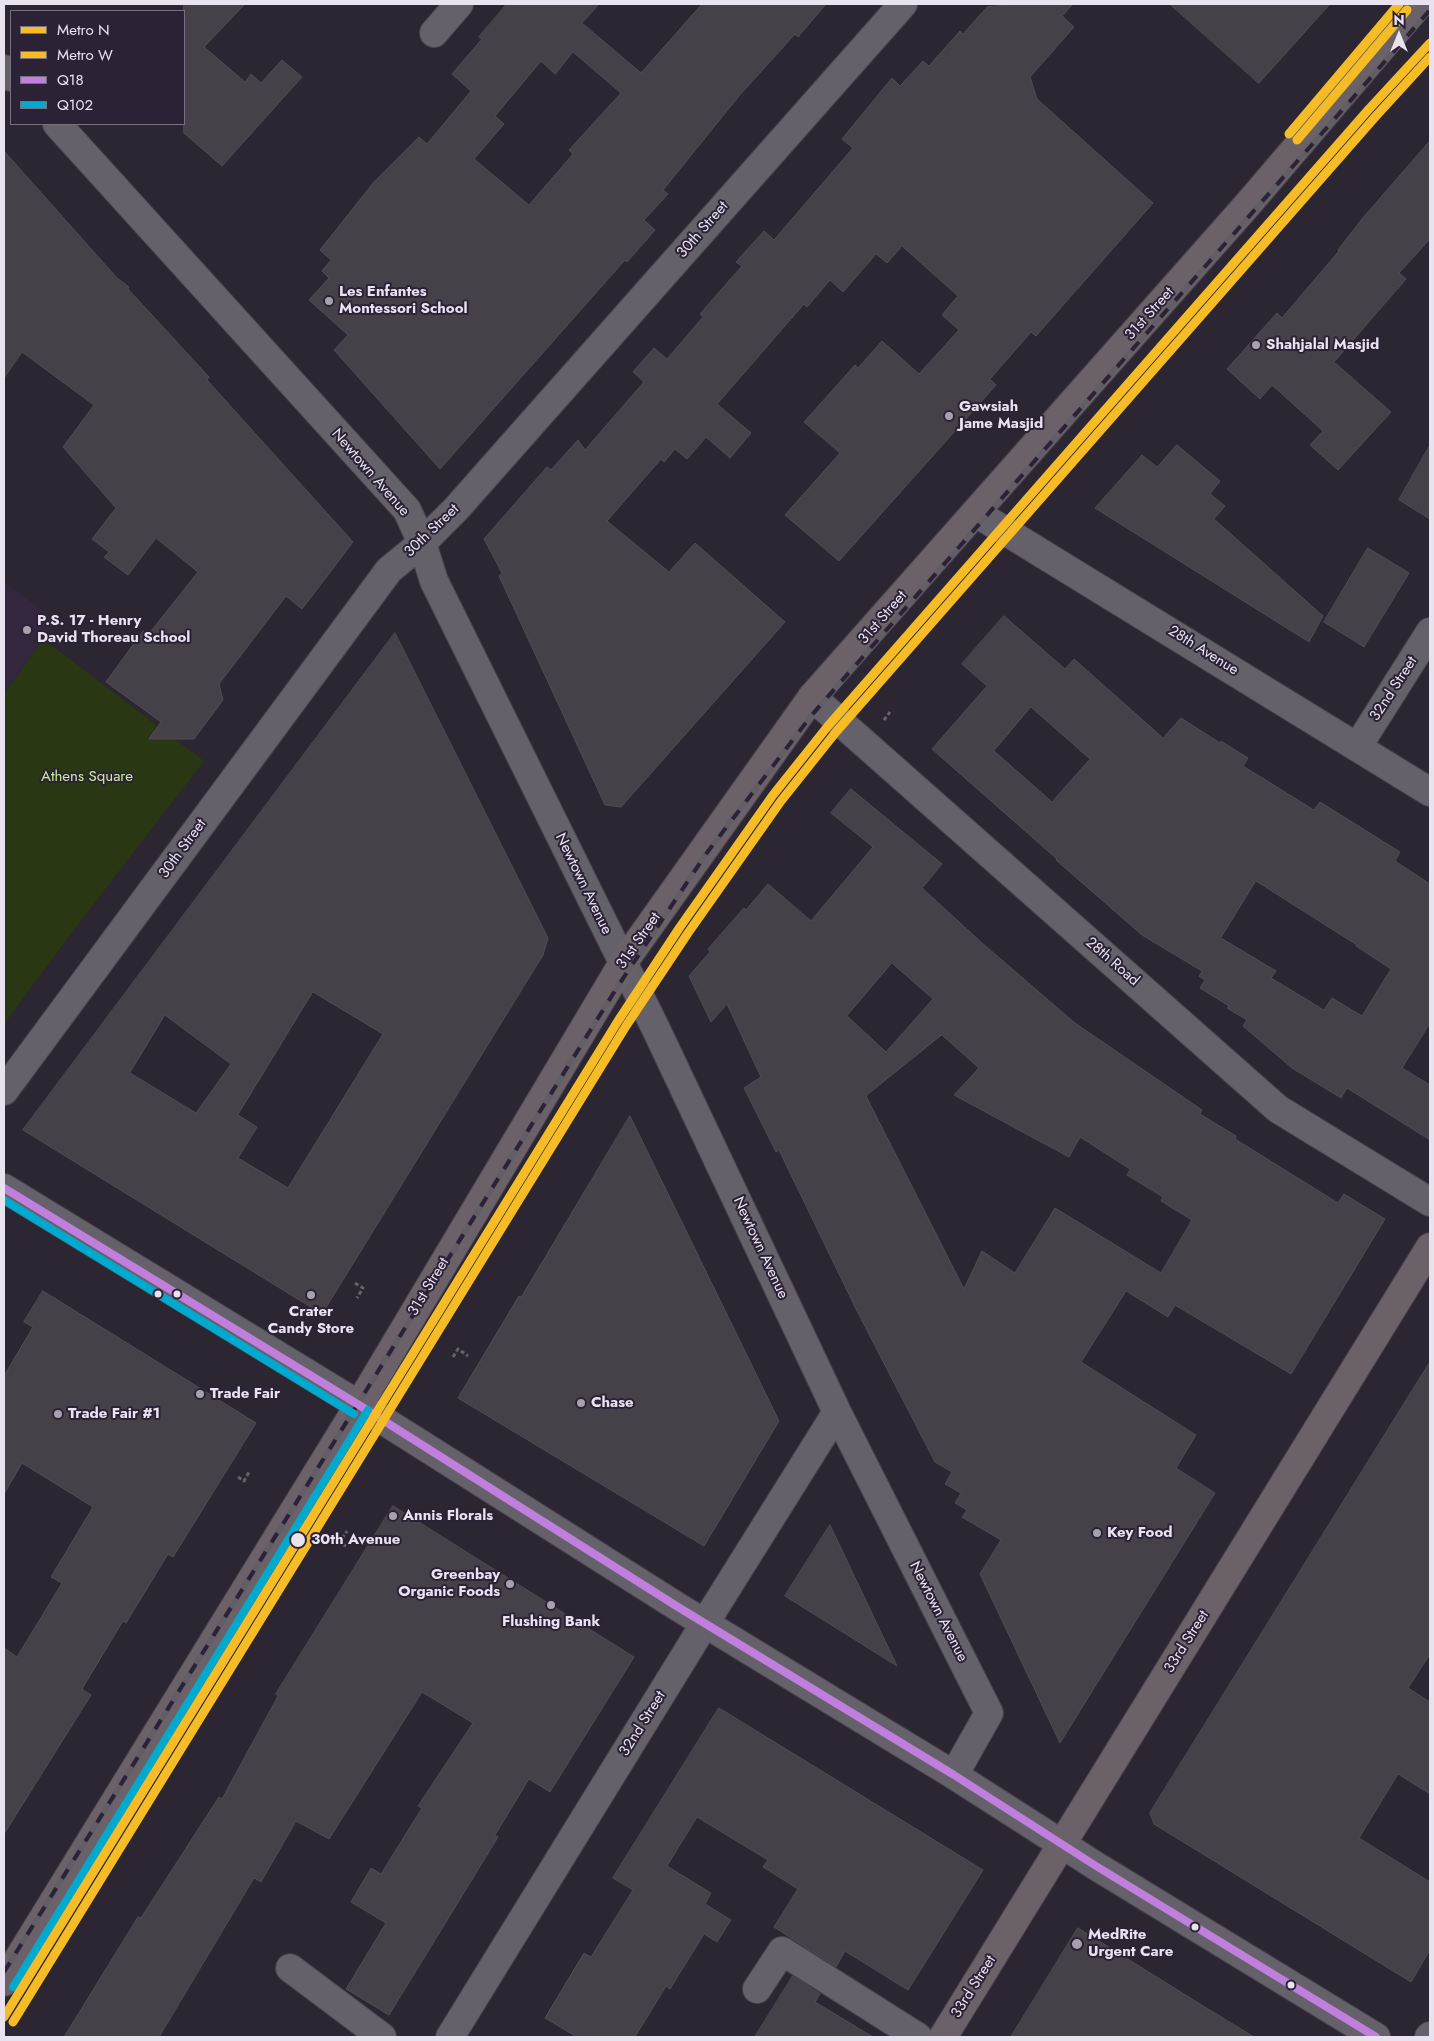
<!DOCTYPE html>
<html>
<head>
<meta charset="utf-8">
<style>
  body { margin:0 }
  #map { position:relative; width:1434px; height:2041px; overflow:hidden; background:#2c2632; font-family:Jost,sans-serif }
  canvas { display:block }
  .frame { position:absolute; inset:0; border:5px solid #e9e2ef; pointer-events:none }
  .legend { position:absolute; left:10px; top:10px; width:175px; height:115px; box-sizing:border-box; background:#2c2236; border:1px solid #786f80; margin:0; padding:6px 9px; list-style:none; font-size:15px; color:#e9e2ef }
  .legend li { display:flex; align-items:center; gap:10px; height:25px }
  .legend b { width:25px; border:1px solid #786f80 }
  .north { position:absolute; left:1374px; top:10px; width:50px; height:50px; -webkit-text-stroke:4px #2c2236; paint-order:stroke; rotate:0deg; font-size:14px; font-weight:700; line-height:20px; text-align:center; color:#e9e2ef }
  .north::after { content:''; display:block; margin:auto; width:18px; height:22px; background:#e9e2ef; clip-path:polygon(50% 0,100% 100%,50% 72%,0 100%) }
</style>
</head>
<body>
<div id="map">
<canvas width="1434" height="2041"></canvas>
<div class="frame"></div>
<ul class="legend">
<li><b style="height:6px;background:#f6bc26"></b>Metro N</li>
<li><b style="height:6px;background:#f6bc26"></b>Metro W</li>
<li><b style="height:6px;background:#c07fdc"></b>Q18</li>
<li><b style="height:6px;background:#00a9ce"></b>Q102</li>
</ul>
<div class="north">N</div>
</div>
<script>
const ctx = document.querySelector('canvas').getContext('2d');
ctx.lineJoin = 'round';
function fill(path, color) {
  ctx.fillStyle = color;
  ctx.fill(path, 'evenodd');
}
function trace(path, color, width, dash) {
  ctx.strokeStyle = color;
  ctx.lineWidth = width;
  ctx.lineCap = dash ? 'butt' : 'round';
  ctx.setLineDash(dash || []);
  ctx.stroke(path);
}
function label(font, color, halo, rows, align = 'center') {
  ctx.font = font + ' Jost,sans-serif';
  ctx.lineWidth = 4;
  ctx.setLineDash([]);
  ctx.textBaseline = 'middle';
  ctx.strokeStyle = halo;
  ctx.fillStyle = color;
  for (const [text, x, y, turn = 0] of rows) {
    ctx.save();
    ctx.translate(x, y);
    ctx.rotate((+turn || 0) * Math.PI / 180);
    ctx.textAlign = isNaN(turn) ? turn : align;
    if (halo) ctx.strokeText(text, 0, 0);
    ctx.fillText(text, 0, 0);
    ctx.restore();
  }
}
const built = new Path2D(`
  M 4,582 L 56,621 L 4,693 Z`);
const green = new Path2D(`
  M 43,639 L 204,761 L 76,927 L 4,1024 L 4,694 Z`);
const building = new Path2D(`
  M 184,4 L 245,4 L 204,47 L 245,82 L 251,74 L 261,83 L 282,60 L 302,77 L 222,166 L 184,133 Z
  M 507,4 L 599,4 L 582,23 L 641,73 L 702,4 L 826,4 L 798,37 L 795,34 L 739,96 L 663,190 L 668,194 L 644,220 L 655,230 L 627,262 L 625,260 L 440,469 L 334,350 L 348,335 L 309,300 L 329,278 L 322,271 L 331,260 L 320,250 L 374,182 L 419,137 L 427,144 L 471,91 L 452,74 L 482,39 L 479,37 ZM 573,52 L 621,93 L 569,150 L 573,154 L 529,205 L 474,159 L 504,124 L 495,116 L 541,61 L 555,74 Z
  M 1022,4 L 1073,4 L 1062,16 L 1074,27 L 1030,77 L 1037,99 L 1153,203 L 1036,336 L 1031,332 L 990,379 L 996,385 L 839,561 L 785,515 L 840,453 L 804,422 L 855,365 L 858,368 L 882,341 L 919,374 L 959,330 L 942,315 L 958,296 L 902,246 L 887,263 L 876,254 L 843,292 L 830,280 L 807,307 L 804,304 L 717,404 L 751,433 L 730,458 L 706,437 L 687,459 L 675,449 L 664,462 L 661,459 L 607,521 L 669,572 L 695,543 L 785,622 L 621,807 L 605,805 L 499,576 L 502,573 L 484,539 L 547,467 L 551,470 L 578,440 L 585,450 L 644,382 L 633,372 L 654,348 L 667,359 L 703,317 L 700,314 L 742,266 L 736,262 L 764,231 L 774,240 L 853,148 L 842,139 L 892,78 L 900,86 L 923,61 L 929,66 L 960,31 L 963,34 L 987,7 Z
  M 1170,4 L 1330,4 L 1259,83 Z
  M 1430,141 L 1430,239 L 1399,273 L 1406,279 L 1334,362 L 1391,412 L 1338,470 L 1310,445 L 1323,431 L 1272,385 L 1260,399 L 1227,369 L 1277,313 L 1282,318 L 1339,251 L 1338,250 L 1362,219 Z
  M 4,151 L 117,278 L 129,287 L 128,289 L 209,377 L 207,380 L 353,542 L 302,609 L 286,596 L 219,684 L 223,700 L 194,739 L 149,739 L 161,722 L 106,682 L 143,631 L 148,635 L 198,572 L 156,538 L 128,575 L 104,557 L 109,552 L 92,539 L 116,508 L 63,447 L 94,405 L 22,352 L 4,378 Z
  M 1177,445 L 1220,481 L 1210,494 L 1225,506 L 1214,519 L 1323,616 L 1309,642 L 1095,508 L 1142,455 L 1157,467 Z
  M 1430,445 L 1430,519 L 1399,500 Z
  M 1368,548 L 1409,573 L 1364,647 L 1324,622 Z
  M 1004,616 L 1065,669 L 1074,659 L 1163,738 L 1181,718 L 1220,743 L 1221,741 L 1248,758 L 1243,766 L 1314,810 L 1320,802 L 1400,852 L 1395,861 L 1430,884 L 1430,1023 L 1402,1068 L 1430,1085 L 1430,1140 L 1347,1088 L 1341,1098 L 1292,1068 L 1243,1026 L 1247,1020 L 1227,1008 L 1229,1006 L 1200,988 L 1205,980 L 1199,976 L 1202,971 L 1142,935 L 1056,860 L 1057,859 L 932,749 L 987,686 L 962,664 ZM 1031,707 L 1090,759 L 1052,802 L 994,751 ZM 1256,881 L 1357,945 L 1356,946 L 1391,969 L 1362,1016 L 1332,998 L 1324,1010 L 1271,978 L 1276,971 L 1221,938 Z
  M 395,633 L 548,938 L 543,955 L 322,1314 L 23,1130 ZM 313,992 L 383,1034 L 288,1188 L 238,1158 L 257,1127 L 238,1115 ZM 165,1015 L 231,1064 L 196,1113 L 130,1073 Z
  M 851,789 L 942,864 L 922,888 L 982,943 L 1075,1023 L 1202,1110 L 1200,1114 L 1236,1136 L 1235,1139 L 1338,1203 L 1344,1194 L 1385,1219 L 1291,1374 L 1175,1305 L 1168,1317 L 1126,1291 L 1081,1362 L 1196,1435 L 1176,1468 L 1215,1493 L 1060,1743 L 980,1574 L 1001,1540 L 962,1517 L 967,1510 L 955,1503 L 961,1493 L 945,1484 L 952,1472 L 935,1462 L 856,1309 L 779,1150 L 776,1152 L 744,1088 L 761,1077 L 727,1004 L 711,1022 L 689,976 L 710,952 L 708,949 L 744,908 L 746,910 L 768,884 L 811,921 L 873,847 L 831,813 ZM 892,963 L 933,999 L 886,1052 L 847,1016 ZM 942,1035 L 979,1068 L 954,1095 L 1069,1157 L 1080,1137 L 1130,1169 L 1127,1175 L 1163,1197 L 1161,1201 L 1192,1220 L 1161,1273 L 1055,1208 L 1015,1273 L 982,1251 L 964,1289 L 866,1096 Z
  M 630,1116 L 779,1421 L 704,1546 L 458,1398 L 519,1296 L 521,1297 Z
  M 43,1291 L 256,1423 L 173,1557 L 168,1554 L 126,1623 L 123,1621 L 103,1654 L 82,1689 L 91,1695 L 4,1834 L 4,1648 L 17,1657 L 62,1583 L 51,1577 L 93,1507 L 22,1463 L 4,1494 L 4,1376 L 33,1327 L 24,1322 Z
  M 1430,1362 L 1430,1654 L 1408,1688 L 1430,1702 L 1430,1794 L 1398,1774 L 1359,1838 L 1430,1882 L 1430,1950 L 1411,1982 L 1154,1824 L 1150,1813 Z
  M 393,1506 L 634,1657 L 550,1792 L 529,1779 L 495,1835 L 498,1837 L 389,2015 L 346,1989 L 386,1923 L 351,1902 L 371,1868 L 381,1874 L 422,1808 L 418,1806 L 473,1723 L 422,1692 L 329,1839 L 296,1821 L 261,1882 L 254,1878 L 159,2037 L 64,2037 L 138,1917 L 141,1918 L 219,1797 L 222,1799 L 278,1696 L 276,1694 Z
  M 830,1525 L 897,1666 L 785,1596 Z
  M 719,1708 L 983,1870 L 908,1990 L 845,1951 L 836,1967 L 774,1927 L 798,1889 L 763,1867 L 768,1860 L 697,1817 L 667,1866 L 711,1893 L 705,1904 L 731,1920 L 717,1942 L 704,1934 L 670,1989 L 666,1986 L 635,2037 L 577,2037 L 545,2018 L 584,1953 L 591,1957 L 633,1890 L 613,1878 Z
  M 1078,1928 L 1200,2004 L 1254,2037 L 1011,2037 Z
  M 793,1976 L 820,1994 L 815,2002 L 873,2037 L 755,2037 Z`);
const path = new Path2D(`
  M 884,720 L 890,712
  M 355,1283 L 363,1288 L 357,1298
  M 453,1357 L 458,1349 L 468,1356
  M 238,1477 L 244,1481 L 249,1472
  M 346,1546 L 339,1543 L 347,1531`);
const minor = new Path2D(`
  M 434,33 L 459,4
  M 4,69 L 11,77
  M 57,124 L 407,510 L 422,543 L 434,581 L 655,1027 L 837,1412 L 989,1713 L 954,1775
  M 976,513 L 1430,792
  M 812,697 L 1278,1109 L 1430,1202
  M 1358,746 L 1430,632
  M 4,1091 L 389,570 L 422,543 L 456,509 L 903,4
  M 4,1188 L 359,1405 L 678,1607 L 954,1775 L 1096,1866 L 1376,2037
  M 290,1968 L 382,2037
  M 757,1989 L 782,1951 L 918,2037
  M 450,2037 L 705,1623 L 837,1412
  M 1429,2037 L 1430,2036`);
const major = new Path2D(`
  M 4,1982 L 359,1405 L 623,963 L 812,697 L 1249,203 L 1419,4
  M 943,2037 L 1430,1247`);
const rail = new Path2D(`
  M 4,1972 L 618,986 L 706,854 L 811,716 L 1430,10`);
const bus1 = new Path2D(`
  M 4,1188 L 359,1405 L 678,1607 L 954,1775 L 1096,1866 L 1376,2037`);
const bus2 = new Path2D(`
  M 4,1200 L 354,1414
  M 13,1987 L 368,1410`);
const metro1 = new Path2D(`
  M 1289,134 L 1399,4
  M 4,2017 L 618,1021 L 680,927 L 773,795 L 828,726 L 1369,109 L 1430,43`);
const metro2 = new Path2D(`
  M 1297,140 L 1407,10
  M 13,2022 L 626,1026 L 688,933 L 781,801 L 836,732 L 1376,116 L 1430,57`);
const markers = [
  [329,301,5,"#a7a0ad"],
  [1256,345,5,"#a7a0ad"],
  [949,416,5,"#a7a0ad"],
  [27,630,5,"#a7a0ad"],
  [158,1294,4.5,"#e9e2ef"],
  [177,1294,4.5,"#e9e2ef"],
  [311,1295,5,"#a7a0ad"],
  [200,1394,5,"#a7a0ad"],
  [581,1403,5,"#a7a0ad"],
  [58,1414,5,"#a7a0ad"],
  [393,1516,5,"#a7a0ad"],
  [1097,1533,5,"#a7a0ad"],
  [298,1540,8,"#e9e2ef"],
  [510,1584,5,"#a7a0ad"],
  [551,1605,5,"#a7a0ad"],
  [1195,1927,4.5,"#e9e2ef"],
  [1077,1944,6,"#a7a0ad"],
  [1291,1985,4.5,"#e9e2ef"]
];
const streetNames = [
  ["30th Street",703,230,-49],
  ["31st Street",1150,314,-48],
  ["Newtown Avenue",370,473,49],
  ["30th Street",432,531,-44],
  ["31st Street",883,618,-49],
  ["28th Avenue",1203,651,32],
  ["32nd Street",1394,689,-57],
  ["30th Street",183,849,-54],
  ["Newtown Avenue",583,884,64],
  ["31st Street",639,941,-55],
  ["28th Road",1112,962,41],
  ["Newtown Avenue",760,1248,65],
  ["31st Street",429,1287,-59],
  ["Newtown Avenue",938,1612,63],
  ["33rd Street",1187,1642,-58],
  ["32nd Street",643,1724,-58],
  ["33rd Street",974,1987,-58]
];
const poiNames = [
  ["Les Enfantes",339,292],
  ["Montessori School",339,309],
  ["Shahjalal Masjid",1266,345],
  ["Gawsiah",959,407],
  ["Jame Masjid",959,424],
  ["P.S. 17 - Henry",37,621],
  ["David Thoreau School",37,638],
  ["Crater",311,1312,"center"],
  ["Candy Store",311,1329,"center"],
  ["Trade Fair",210,1394],
  ["Chase",591,1403],
  ["Trade Fair #1",68,1414],
  ["Annis Florals",403,1516],
  ["Key Food",1107,1533],
  ["Greenbay",500,1575,"right"],
  ["Organic Foods",500,1592,"right"],
  ["Flushing Bank",551,1622,"center"],
  ["MedRite",1088,1935],
  ["Urgent Care",1088,1952]
];
const parkNames = [
  ["Athens Square",87,777]
];
const stopNames = [
  ["30th Avenue",311,1540]
];
fill(built, '#33273e');
fill(green, '#293712');
fill(building, '#464049');
trace(building, '#524b54', 1);
trace(minor, '#47424c', 30);
trace(major, '#47424c', 30);
trace(path, '#66626a', 3, [4, 2.5]);
trace(minor, '#65616a', 28);
trace(major, '#6b6269', 28);
trace(rail, '#625e66', 5.5);
trace(rail, '#2c2236', 4, [11]);
trace(bus1, '#c07fdc', 8);
trace(bus2, '#00a9ce', 8);
trace(metro1, '#f6bc26', 9);
trace(metro2, '#f6bc26', 9);
for (const [x, y, r, color] of markers) {
  const dot = new Path2D();
  dot.arc(x, y, r, 0, 2 * Math.PI);
  ctx.fillStyle = color;
  ctx.fill(dot);
  trace(dot, '#2c2236', 2);
}
label('15px', '#e9e2ef', '#2c2236', streetNames);
label('bold 15px', '#e9e2ef', '#2c2236', poiNames, 'left');
label('15px', '#c7ef91', '#2c2236', parkNames);
label('bold 15px', '#e9e2ef', '#2c2236', stopNames, 'left');
</script>
</body>
</html>
